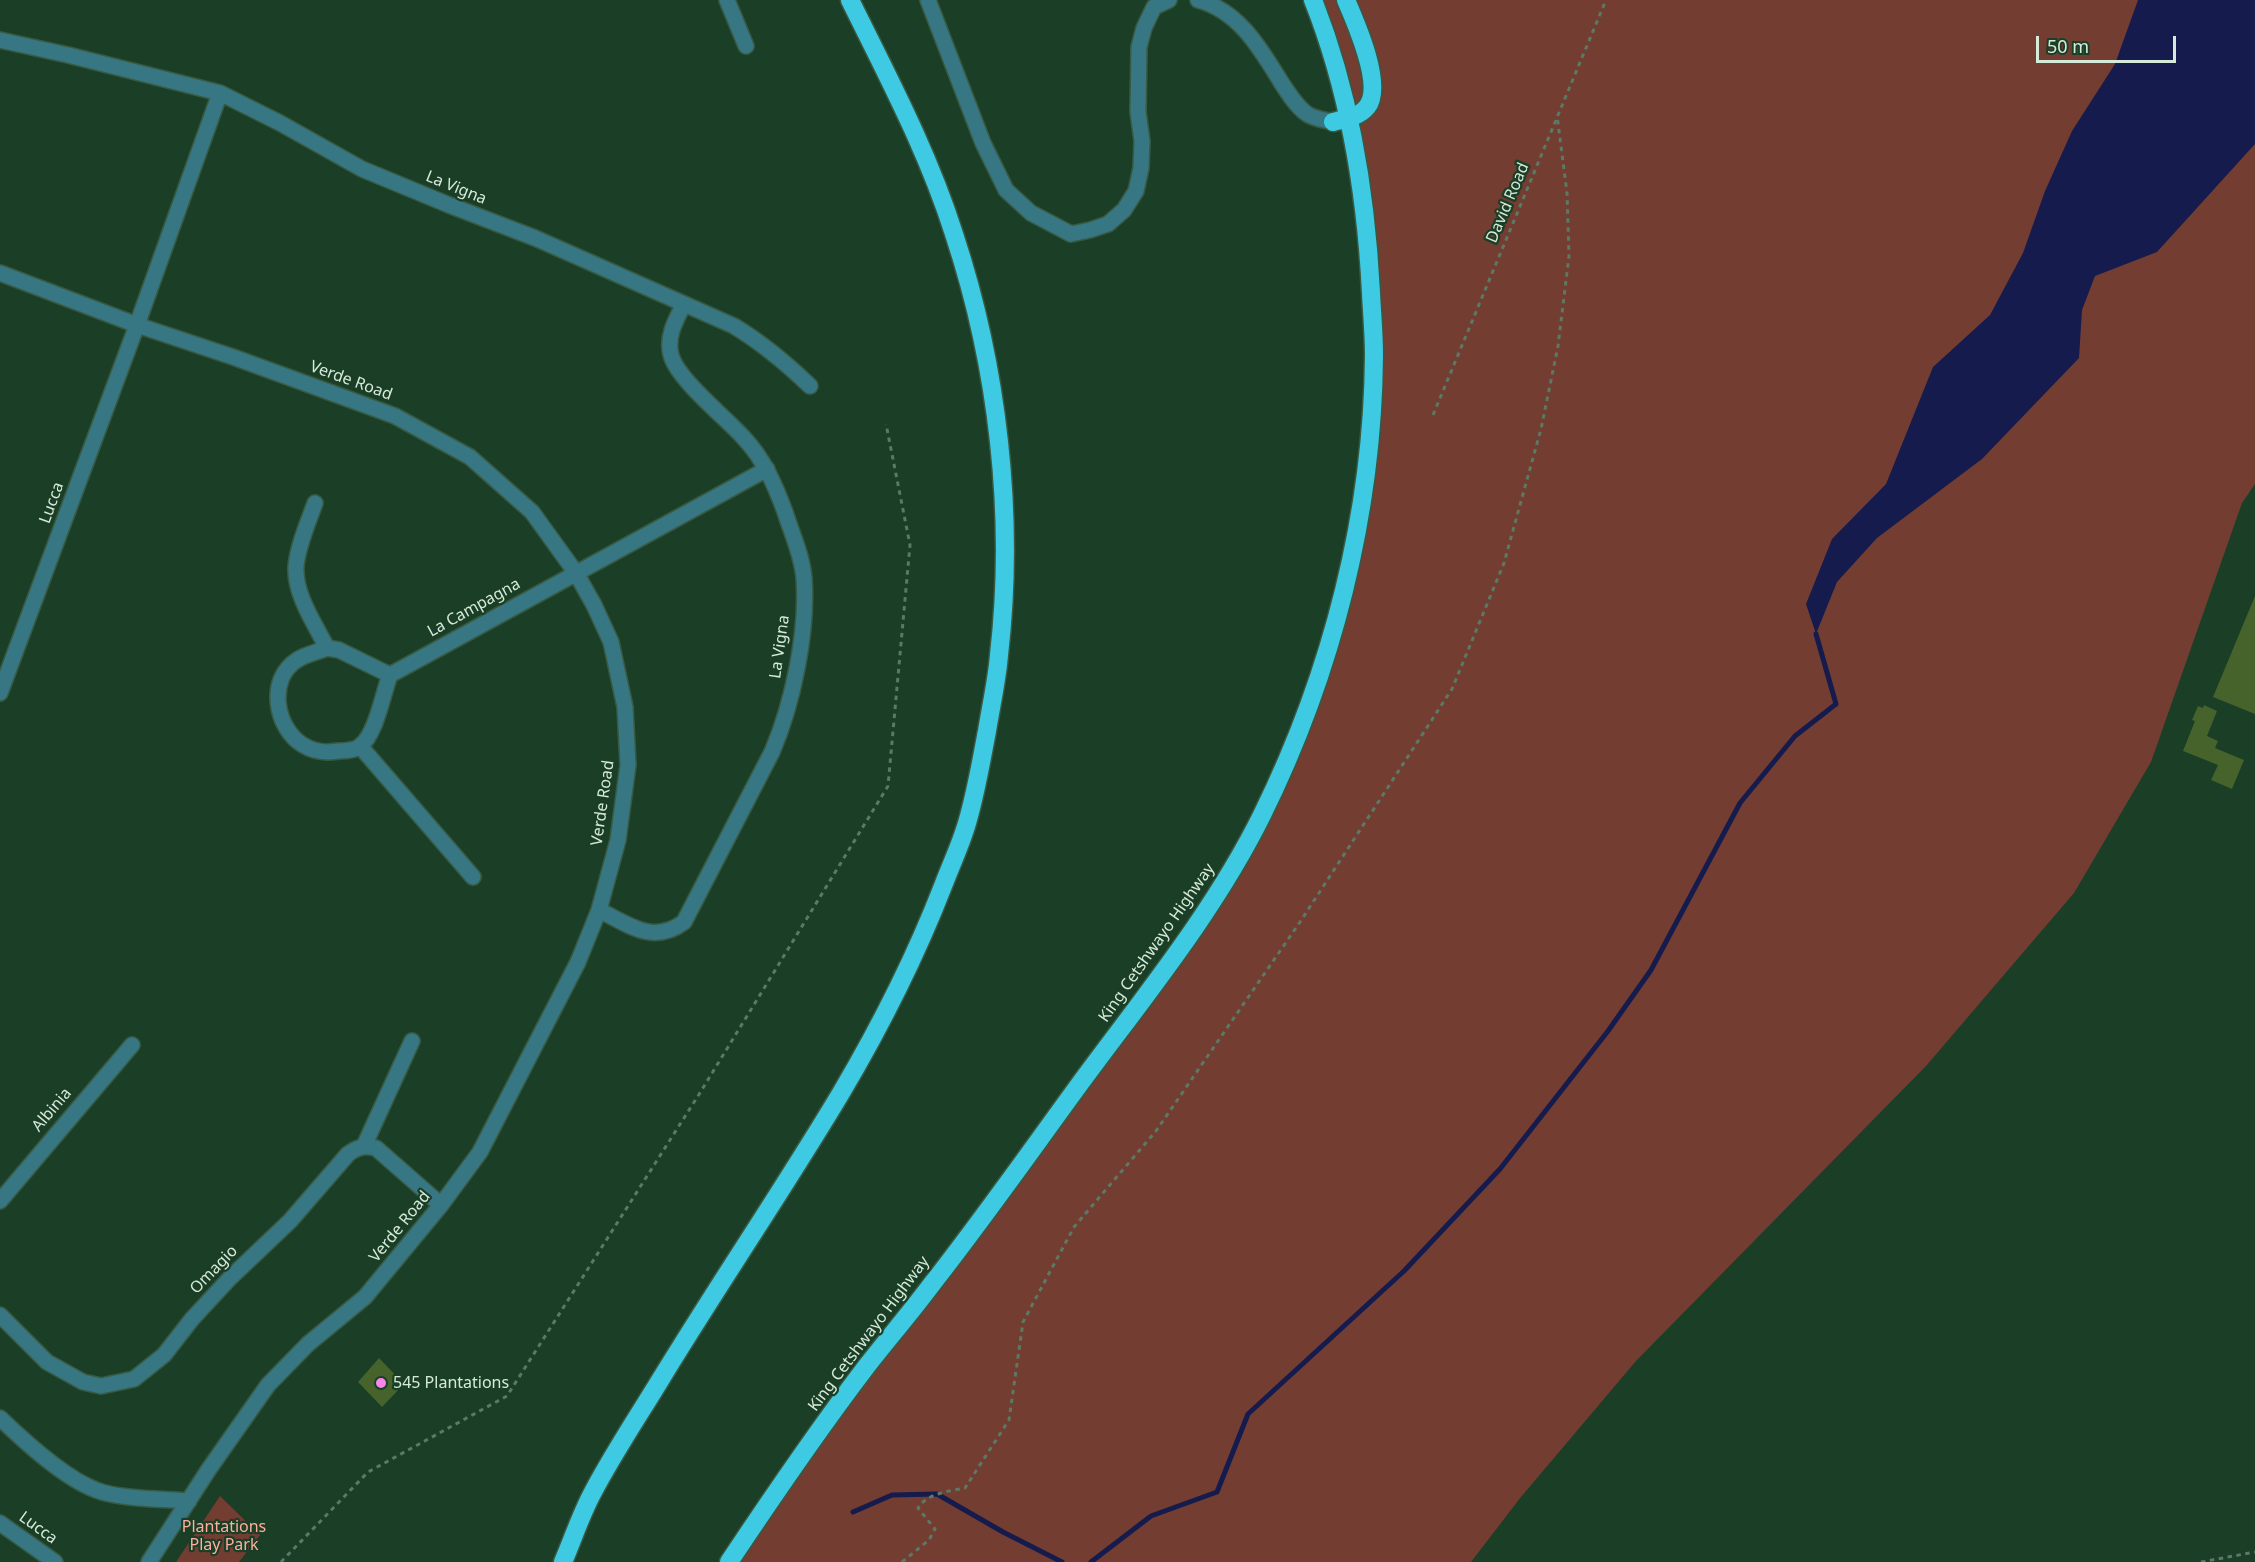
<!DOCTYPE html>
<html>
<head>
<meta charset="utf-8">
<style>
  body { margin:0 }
  #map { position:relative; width:2255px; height:1562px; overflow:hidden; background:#1a3e26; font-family:"Noto Sans",sans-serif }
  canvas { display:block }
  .scale { position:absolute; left:2036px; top:36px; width:140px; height:27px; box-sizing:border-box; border:3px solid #d6eada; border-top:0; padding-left:8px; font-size:18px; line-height:21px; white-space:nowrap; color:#d6eada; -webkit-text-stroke:4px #1a3e26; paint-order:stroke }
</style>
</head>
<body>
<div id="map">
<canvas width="2255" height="1562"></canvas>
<div class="scale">50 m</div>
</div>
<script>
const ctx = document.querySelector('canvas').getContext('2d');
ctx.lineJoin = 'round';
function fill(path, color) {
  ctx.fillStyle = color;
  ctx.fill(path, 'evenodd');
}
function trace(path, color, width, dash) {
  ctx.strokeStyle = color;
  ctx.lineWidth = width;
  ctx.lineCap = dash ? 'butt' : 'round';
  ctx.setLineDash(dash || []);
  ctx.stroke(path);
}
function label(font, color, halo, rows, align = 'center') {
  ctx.font = font + ' "Noto Sans",sans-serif';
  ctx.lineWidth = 4.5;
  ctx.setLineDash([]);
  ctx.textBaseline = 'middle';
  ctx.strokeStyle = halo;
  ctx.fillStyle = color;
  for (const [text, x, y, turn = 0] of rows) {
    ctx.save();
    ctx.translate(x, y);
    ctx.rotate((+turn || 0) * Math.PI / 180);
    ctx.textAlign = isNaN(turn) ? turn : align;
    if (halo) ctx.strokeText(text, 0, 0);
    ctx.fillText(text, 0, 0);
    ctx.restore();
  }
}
const green = new Path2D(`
  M 1313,0 L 2255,0 L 2255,484 L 2242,503 L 2151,762 L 2074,893 L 1926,1066 L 1636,1361 L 1521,1497 L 1471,1562 L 729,1562 L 1218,893 L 1319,675 L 1371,422 L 1359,173 Z
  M 220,1496 L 260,1535 L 239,1562 L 176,1562 Z`);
const water = new Path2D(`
  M 2138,0 L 2255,0 L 2255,144 L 2157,252 L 2095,276 L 2082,310 L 2079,358 L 1982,459 L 1877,538 L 1837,582 L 1816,634 L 1806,604 L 1832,539 L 1886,484 L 1933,367 L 1990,315 L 2023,253 L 2045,191 L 2072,131 L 2115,64 Z`);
const stream = new Path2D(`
  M 853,1512 L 892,1495 L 937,1494 L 1003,1532 L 1062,1562
  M 1091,1562 L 1151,1516 L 1217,1492 L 1248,1414 L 1404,1271 L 1500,1169 L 1608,1031 L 1651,970 L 1740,803 L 1795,736 L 1836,704 L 1816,634`);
const building = new Path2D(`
  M 2255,596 L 2255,714 L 2213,697 Z
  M 2204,705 L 2217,711 L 2207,736 L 2218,741 L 2215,748 L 2244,760 L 2232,789 L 2211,780 L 2218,765 L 2183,751 L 2195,721 L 2192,720 L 2198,706 L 2203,708 Z
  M 379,1358 L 404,1384 L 382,1407 L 358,1382 Z`);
const path = new Path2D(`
  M 1433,415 L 1606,0
  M 281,1562 L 368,1472 L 507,1396 L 698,1096 L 888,786 L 910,545 L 886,424
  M 902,1562 L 929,1540 L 935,1529 L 918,1508 C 927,1493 950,1491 965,1488 L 1009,1420 L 1023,1322 L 1074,1227 L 1156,1131 L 1300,922 L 1452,689 L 1504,563 L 1541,429 L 1558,346 L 1569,256 L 1567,193 L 1557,115
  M 2201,1562 L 2255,1552`);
const minor = new Path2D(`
  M 727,0 L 746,46
  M 928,0 L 983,143 L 1006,190 L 1031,213 L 1071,234 L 1090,230 L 1108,224 L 1124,210 L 1136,191 L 1141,168 L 1142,141 L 1138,112 L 1139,47 L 1144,28 L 1154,7 L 1169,0
  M 1198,0 C 1239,11 1260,48 1281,82 C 1288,93 1296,106 1307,114 C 1315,119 1325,120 1333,122
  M 0,40 L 68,55 L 220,93
  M 0,273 L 137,325 L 233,357 L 395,416 L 470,457 L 532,512 L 576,573 L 594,605 L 611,642 L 625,707 L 628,765 L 618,840 L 599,910 L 578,962 L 480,1152 L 441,1205 L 365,1297 L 308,1344 L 268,1385 L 209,1469 L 149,1562
  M 315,503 C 308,523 298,545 296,566 C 294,594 315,624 327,648
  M 327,648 L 339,650 L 390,675 C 383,693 376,735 360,746 C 356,750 344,751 338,751 C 326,753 314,752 303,745 C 275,728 267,679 297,660 C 306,654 318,652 327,648 Z
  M 390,675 L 767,469
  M 0,693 L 137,325 L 220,93 L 280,123 L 362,169 L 449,205 L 535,238 L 734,326 C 762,343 786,363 810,386
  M 360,746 L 473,877
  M 599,910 C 629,925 653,945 684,922 L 772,752 C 793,703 808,631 804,578 C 802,555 792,534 785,512 C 775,485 764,459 743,437 C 726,418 677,379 671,355 C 666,337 676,319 684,304
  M 364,1146 L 412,1041
  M 0,1201 L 132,1045
  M 0,1315 L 47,1362 L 83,1382 L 101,1386 L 134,1379 L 164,1355 L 192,1319 L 230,1278 L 290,1221 L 348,1154 C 358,1147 364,1145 376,1148 L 441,1205
  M 0,1418 C 25,1442 64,1478 96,1490 C 118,1499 164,1499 189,1501
  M 0,1523 L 55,1562`);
const highway = new Path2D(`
  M 1333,122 C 1344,119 1359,117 1367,107 C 1384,86 1356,23 1346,0
  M 563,1562 C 573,1539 581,1514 593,1492 C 613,1454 637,1418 659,1382 C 718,1285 783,1190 841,1093 C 880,1027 915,958 943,886 C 951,865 961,844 967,823 C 976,793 981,762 987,731 C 991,706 997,680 999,655 C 1015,515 998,367 954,234 C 928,152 888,77 850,0
  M 729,1562 C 773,1496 818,1430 866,1367 C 888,1339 911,1312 932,1284 C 983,1219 1030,1152 1079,1085 C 1143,998 1214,912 1262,815 C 1332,673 1373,513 1374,355 C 1374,334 1372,314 1371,293 C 1366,193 1350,93 1313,0`);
const markers = [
  [381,1383,6,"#f987e9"]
];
const streetNames = [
  ["La Vigna",456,188,22],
  ["David Road",1508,203,-67],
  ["Verde Road",351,381,20],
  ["Lucca",52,503,-70],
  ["La Campagna",474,608,-29],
  ["La Vigna",780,647,-82],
  ["Verde Road",603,803,-82],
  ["King Cetshwayo Highway",1157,943,-55],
  ["Albinia",52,1110,-50],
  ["Verde Road",400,1227,-51],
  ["Omagio",214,1270,-46],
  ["King Cetshwayo Highway",869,1334,-53],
  ["Lucca",38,1528,36]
];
const poiNames = [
  ["545 Plantations",393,1383]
];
const parkNames = [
  ["Plantations",224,1527],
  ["Play Park",224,1545]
];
fill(green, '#733d32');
fill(water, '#151c4d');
trace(stream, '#151c4d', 5);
fill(building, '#45632b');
trace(minor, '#385a43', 18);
trace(highway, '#385a43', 21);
trace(path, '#5b7964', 3, [4.5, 4.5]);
trace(minor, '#377683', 15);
trace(highway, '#3ecae3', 18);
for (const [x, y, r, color] of markers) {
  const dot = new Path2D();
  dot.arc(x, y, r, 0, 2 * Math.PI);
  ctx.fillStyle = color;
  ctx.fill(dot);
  trace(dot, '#1a3e26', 2);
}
label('16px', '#d6eada', '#1a3e26', streetNames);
label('16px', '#d6eada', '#1a3e26', poiNames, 'left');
label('16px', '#fdae9d', '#1a3e26', parkNames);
</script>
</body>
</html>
